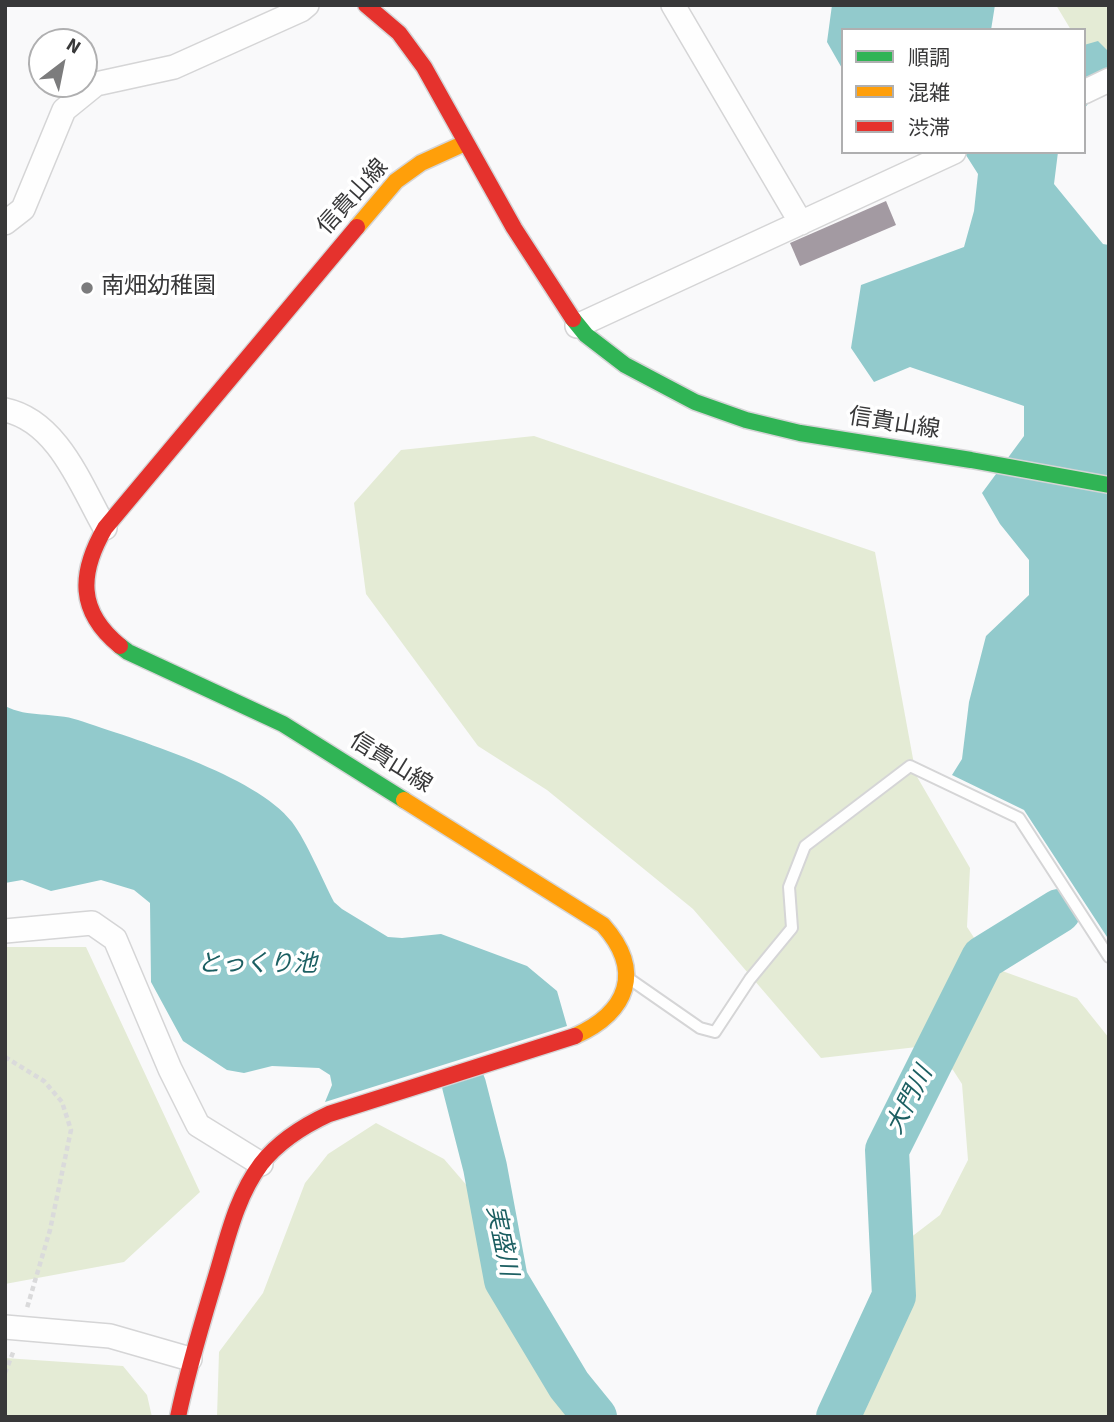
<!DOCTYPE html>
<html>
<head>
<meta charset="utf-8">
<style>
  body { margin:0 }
  #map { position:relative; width:1114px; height:1422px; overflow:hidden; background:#f9f9fa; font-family:"Source Sans 3","Noto Sans JP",sans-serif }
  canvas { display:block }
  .frame { position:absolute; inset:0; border:7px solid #383839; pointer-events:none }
  .legend { position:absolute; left:841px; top:28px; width:245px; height:126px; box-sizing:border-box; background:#fff; border:2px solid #afafb0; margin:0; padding:9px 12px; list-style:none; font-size:21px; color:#383839 }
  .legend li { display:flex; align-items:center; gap:14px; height:35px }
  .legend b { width:35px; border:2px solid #afafb0 }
  .north { position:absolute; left:28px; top:28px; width:70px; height:70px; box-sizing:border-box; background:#fff; border:2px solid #afafb0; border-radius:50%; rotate:32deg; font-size:19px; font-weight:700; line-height:28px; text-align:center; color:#383839 }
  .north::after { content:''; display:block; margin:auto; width:24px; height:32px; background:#7c7c7d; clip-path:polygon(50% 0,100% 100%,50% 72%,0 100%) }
</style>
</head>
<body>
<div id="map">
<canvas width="1114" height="1422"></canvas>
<div class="frame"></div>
<ul class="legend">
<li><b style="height:9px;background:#30b455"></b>順調</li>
<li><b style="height:9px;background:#ff9f0a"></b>混雑</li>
<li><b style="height:9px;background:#e5322d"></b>渋滞</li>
</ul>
<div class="north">N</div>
</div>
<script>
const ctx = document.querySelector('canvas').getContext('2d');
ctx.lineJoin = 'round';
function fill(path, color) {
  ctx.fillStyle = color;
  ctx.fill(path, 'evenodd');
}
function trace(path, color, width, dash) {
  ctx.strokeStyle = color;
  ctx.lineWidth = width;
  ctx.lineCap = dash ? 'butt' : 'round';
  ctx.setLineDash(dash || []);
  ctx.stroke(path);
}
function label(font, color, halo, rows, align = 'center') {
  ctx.font = font + ' "Source Sans 3","Noto Sans JP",sans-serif';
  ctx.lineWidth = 7;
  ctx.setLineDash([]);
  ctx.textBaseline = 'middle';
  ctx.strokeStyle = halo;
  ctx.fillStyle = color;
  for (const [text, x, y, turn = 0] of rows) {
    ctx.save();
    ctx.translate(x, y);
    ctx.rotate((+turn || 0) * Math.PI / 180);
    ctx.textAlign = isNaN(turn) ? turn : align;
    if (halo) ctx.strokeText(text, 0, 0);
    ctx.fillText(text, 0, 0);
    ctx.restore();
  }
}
const green = new Path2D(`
  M 1056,5 L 1109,5 L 1109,89 L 1084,50 L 1084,30 L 1071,30 Z
  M 534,436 L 875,552 L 916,775 L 970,868 L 967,927 L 994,968 L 1077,998 L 1109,1038 L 1109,1417 L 826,1417 L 884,1270 L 910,1238 L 940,1215 L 968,1160 L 962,1084 L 953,1070 L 917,1047 L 821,1058 L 693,909 L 547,790 L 478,746 L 366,594 L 354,503 L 401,450 Z
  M 5,947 L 86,947 L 200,1192 L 124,1262 L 5,1284 Z
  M 376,1123 L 444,1159 L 469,1188 L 478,1227 L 590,1417 L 217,1417 L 219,1352 L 263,1293 L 305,1183 L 328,1154 Z
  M 5,1358 L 123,1366 L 147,1395 L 152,1417 L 5,1417 Z`);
const water = new Path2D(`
  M 832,5 L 995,5 L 991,30 L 843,30 L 843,70 L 827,42 Z
  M 1098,41 L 1109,52 C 1109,75 1098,92 1084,109 L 1084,45 Z
  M 964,152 L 1058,152 L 1054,184 L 1103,244 L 1109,245 L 1109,940 L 1024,810 L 952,775 L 962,759 L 969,702 L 986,636 L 1029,595 L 1029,560 L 1000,524 L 982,493 L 1024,436 L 1024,406 L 910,367 L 874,382 L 851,348 L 861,285 L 964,247 L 974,211 L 978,174 Z
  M 5,706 C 28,718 54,712 78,720 C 134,739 256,775 292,822 C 307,842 322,879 334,902 L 342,909 L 388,937 L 402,938 L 441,934 L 527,966 L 557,991 L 567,1026 L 325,1102 L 332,1085 L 330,1075 L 319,1068 L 272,1066 L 244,1073 L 227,1070 L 183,1041 L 151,982 L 150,903 L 134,890 L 101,880 L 51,891 L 22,880 L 5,883 Z`);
const river = new Path2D(`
  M 464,1085 L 485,1167 L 506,1280 L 569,1385 L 595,1417
  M 838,1417 L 894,1296 L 887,1150 L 983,958 L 1059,911`);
const building = new Path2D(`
  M 886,201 L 896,225 L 800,266 L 790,243 Z`);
const path = new Path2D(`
  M 5,1057 L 44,1081 L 62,1102 L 71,1130 L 50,1230 L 27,1308
  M 5,1373 L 14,1350`);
const lane = new Path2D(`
  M 631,980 L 700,1028 L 715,1032 L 750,979 L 792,928 L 789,887 L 805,846 L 910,766 L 1019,818 L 1109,957`);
const street = new Path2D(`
  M 673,5 L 801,223
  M 1084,92 L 1109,80
  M 5,223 L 23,209 L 64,110 L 96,84 L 174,67 L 301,10 L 307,5
  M 577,326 L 954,152
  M 5,410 C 58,421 81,486 105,528
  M 5,931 L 92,923 L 115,939 L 170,1069 L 198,1125 L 261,1164
  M 5,1327 L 110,1336 L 190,1359`);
const fast = new Path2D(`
  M 573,319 L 586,335 L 625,365 L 695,402 L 746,420 L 800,433 L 971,460 L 1109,485
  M 120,646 L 128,652 L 283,724 L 404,800`);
const slow = new Path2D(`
  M 357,227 L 396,181 L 421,163 L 465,143
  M 404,800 L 603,925 C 644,971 628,1012 575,1036`);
const jam = new Path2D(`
  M 366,5 L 399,33 L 424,67 L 514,228 L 573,319
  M 120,646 C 77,611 79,573 105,528 L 357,227
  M 178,1417 C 188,1368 203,1320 217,1273 C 228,1236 237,1196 261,1164 C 279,1141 303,1126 329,1114 L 575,1036`);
const markers = [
  [87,288,7,"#7c7c7d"]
];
const streetNames = [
  ["信貴山線",354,198,-48],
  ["信貴山線",894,425,9],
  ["信貴山線",390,764,32]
];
const poiNames = [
  ["南畑幼稚園",101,288]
];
const waterNames = [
  ["とっくり池",257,966],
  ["大門川",911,1101,-63],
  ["実盛川",500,1241,78]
];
fill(green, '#e4ebd5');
fill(water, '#92cacc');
trace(river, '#92cacc', 44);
fill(building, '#a39aa2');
trace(lane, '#d5d5d6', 14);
trace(street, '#d5d5d6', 26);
trace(fast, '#d5d5d6', 19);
trace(slow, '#d5d5d6', 19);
trace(jam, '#d5d5d6', 19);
trace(path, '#dadadb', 4.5, [5, 3.5]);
trace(lane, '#fefefe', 10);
trace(street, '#fefefe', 23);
trace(fast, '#30b455', 16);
trace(slow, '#ff9f0a', 16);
trace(jam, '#e5322d', 16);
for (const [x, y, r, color] of markers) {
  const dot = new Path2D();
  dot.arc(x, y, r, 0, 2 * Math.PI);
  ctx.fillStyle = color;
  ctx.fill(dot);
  trace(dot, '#fff', 2.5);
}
label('23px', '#383839', '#fff', streetNames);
label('23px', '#383839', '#fff', poiNames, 'left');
label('italic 24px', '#1c5f62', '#fff', waterNames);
</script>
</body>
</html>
